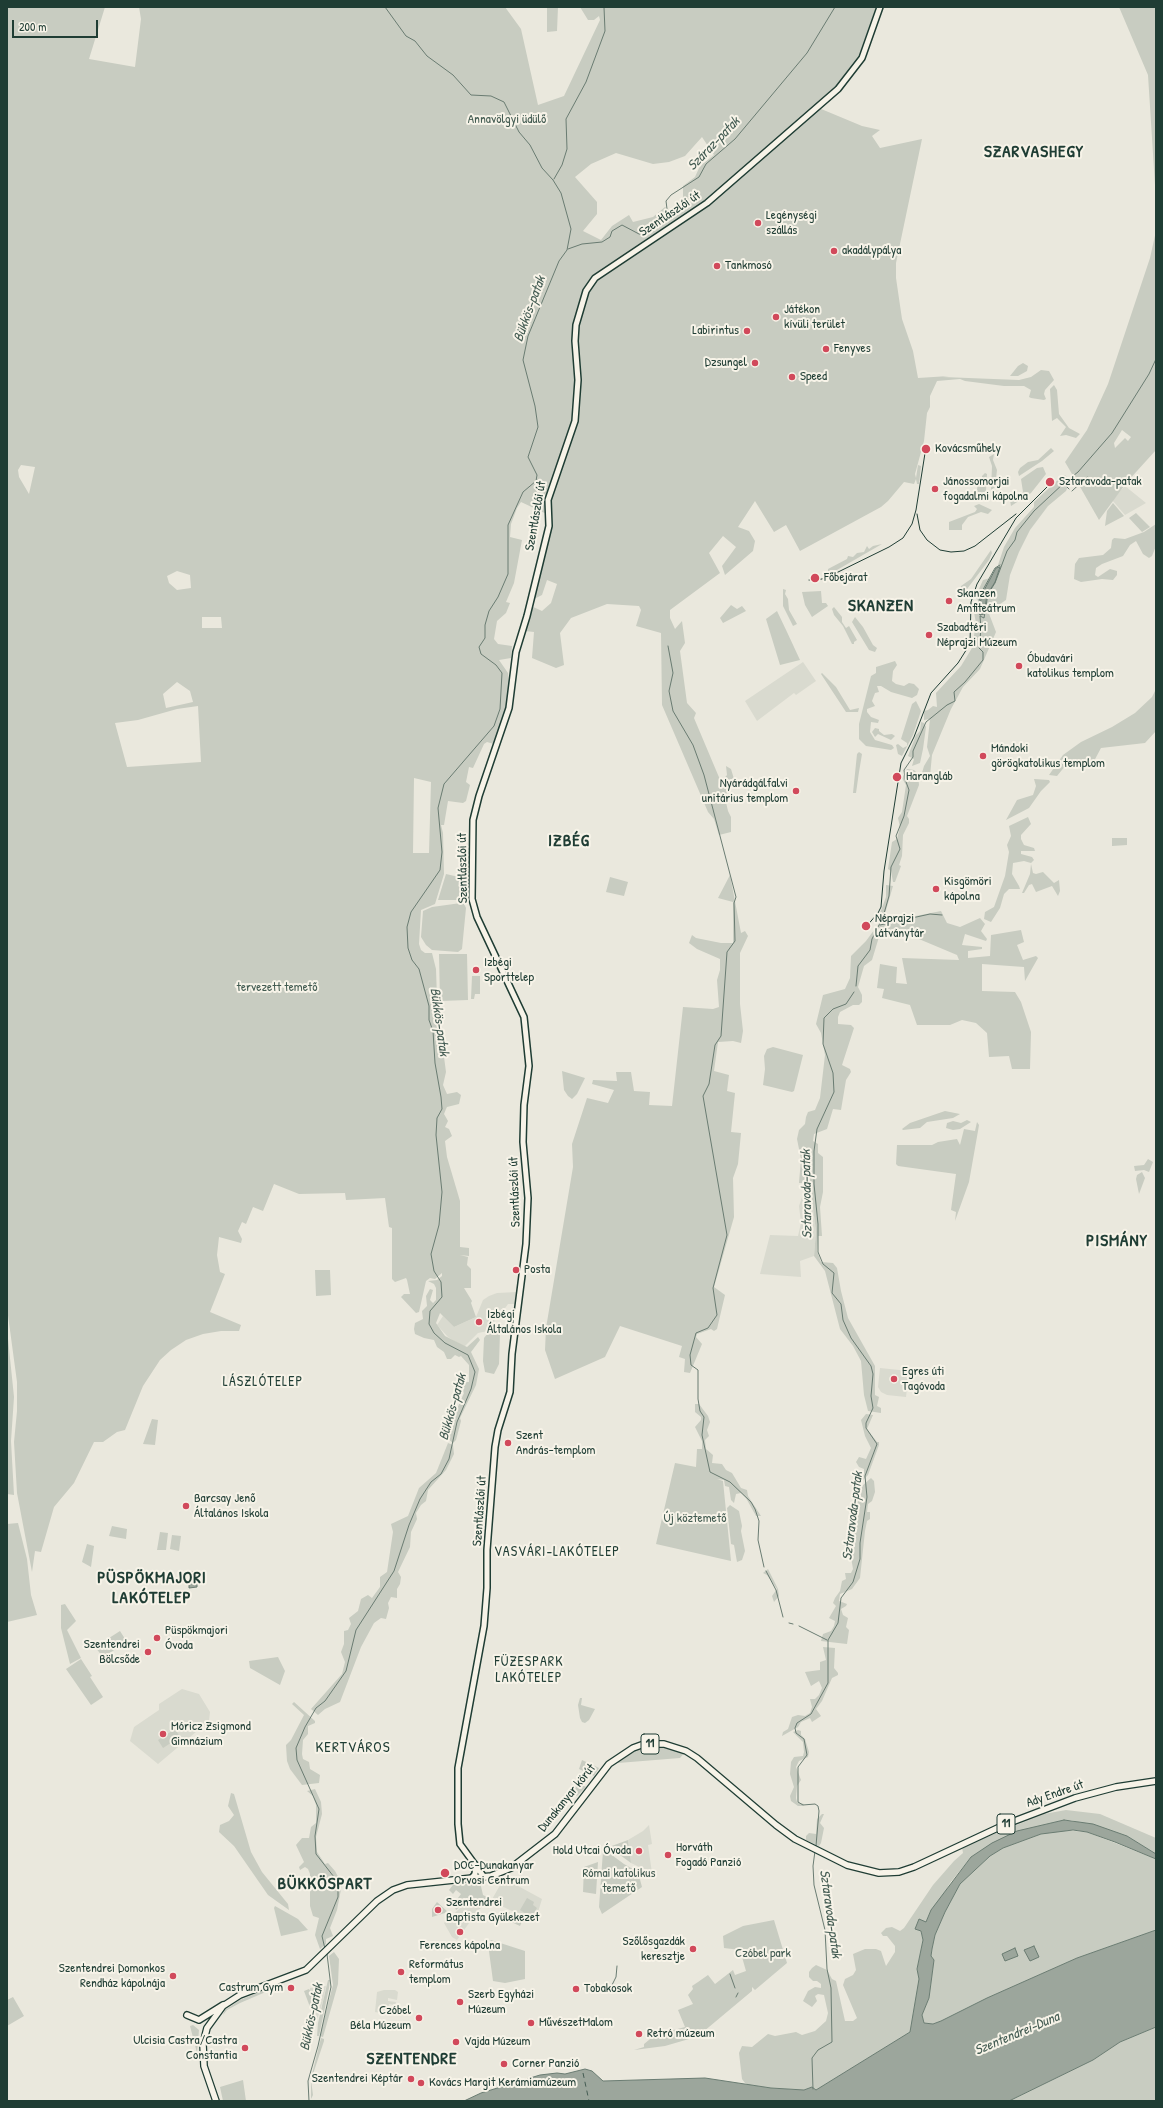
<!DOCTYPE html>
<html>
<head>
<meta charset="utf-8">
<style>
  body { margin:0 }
  #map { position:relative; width:1163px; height:2108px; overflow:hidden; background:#eae8dd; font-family:"Patrick Hand",sans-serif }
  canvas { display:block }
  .frame { position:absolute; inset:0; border:8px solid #1f3d34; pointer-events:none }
  .scale { position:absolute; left:12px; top:20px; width:86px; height:18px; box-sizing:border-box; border:2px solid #1f3d34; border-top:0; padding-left:5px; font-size:12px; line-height:14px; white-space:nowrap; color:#1f3d34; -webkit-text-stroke:3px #f7f3e8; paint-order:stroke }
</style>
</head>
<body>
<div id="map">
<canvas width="1163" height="2108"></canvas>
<div class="frame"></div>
<div class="scale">200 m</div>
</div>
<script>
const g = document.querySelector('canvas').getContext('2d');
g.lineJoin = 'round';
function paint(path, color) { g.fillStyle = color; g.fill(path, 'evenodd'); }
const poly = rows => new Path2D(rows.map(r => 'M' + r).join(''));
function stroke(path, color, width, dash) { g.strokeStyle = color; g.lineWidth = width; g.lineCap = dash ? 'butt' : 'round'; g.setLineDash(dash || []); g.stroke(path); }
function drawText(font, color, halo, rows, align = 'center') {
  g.font = font + ' "Patrick Hand",sans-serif'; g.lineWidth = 4; g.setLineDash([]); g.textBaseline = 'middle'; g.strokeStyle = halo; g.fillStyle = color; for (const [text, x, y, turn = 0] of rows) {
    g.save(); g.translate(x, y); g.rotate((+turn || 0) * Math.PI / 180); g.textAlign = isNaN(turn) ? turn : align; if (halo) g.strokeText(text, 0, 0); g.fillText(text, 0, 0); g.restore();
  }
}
paint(poly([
  [1125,486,1146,503,1125,515,1112,500],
  [803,662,816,681,796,695,794,693,757,721,745,701],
  [811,1192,816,1231,814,1256,800,1261,801,1277,760,1274,770,1235,798,1236,801,1223,799,1206,803,1194],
  [517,1292,516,1304,508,1304,501,1314,495,1317,493,1330,478,1333,464,1347,448,1337,437,1325,443,1316,454,1327,476,1317,483,1300,489,1296,497,1293],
  [880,1368,909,1371,906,1397,887,1395,881,1392,878,1387],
  [182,1689,199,1694,210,1712,209,1721,158,1764,130,1741,134,1727,159,1710,159,1704],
  [649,1825,652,1844,648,1845,652,1873,631,1863,628,1840,643,1831],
  [503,1880,507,1880,542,1899,535,1922,491,1901],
  [471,1898,479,1909,457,1940,452,1937,444,1923],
  [326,1986,323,2001,317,2020,312,2009,315,2002,310,1997,310,1988],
  [384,1990,395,1990,398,1992,397,2000,388,1998,388,2001,396,2002,395,2005,389,2004,387,2014,375,2012,377,1992]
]), '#d9dacf');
paint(poly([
  [7,7,105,7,89,59,135,67,141,19,139,7,505,7,521,29,538,105,564,96,600,20,599,16,594,20,588,20,580,7,876,7,859,55,835,87,814,106,862,126,880,130,872,136,880,148,922,139,896,263,896,278,902,319,913,351,918,378,949,376,943,377,1019,380,1031,377,1041,370,1049,371,1054,380,1045,390,1044,394,1046,399,1044,400,1031,398,1029,397,1031,390,1024,386,1004,386,965,381,960,379,937,381,930,396,930,407,927,413,924,441,915,474,916,478,918,465,921,466,919,484,917,484,916,479,914,484,904,482,888,501,881,507,800,551,786,525,774,532,755,501,738,527,749,531,755,541,753,551,725,575,722,566,736,547,723,536,709,553,720,573,670,610,670,618,675,629,682,621,685,643,680,651,687,703,696,713,694,718,721,782,727,775,726,766,731,769,734,779,728,788,725,798,728,811,731,817,731,832,719,835,714,819,708,812,662,705,661,633,636,626,641,610,639,606,607,604,571,618,560,633,564,665,556,668,532,658,534,632,525,631,531,606,542,611,551,603,557,584,547,580,542,595,532,600,551,516,521,502,517,508,511,524,510,537,522,540,514,583,506,602,510,603,506,613,497,621,494,639,498,644,512,646,511,658,499,660,508,673,509,683,506,709,494,744,487,742,484,744,473,768,469,767,466,782,470,785,466,801,463,803,448,801,444,825,441,825,443,833,444,874,435,904,421,910,419,944,421,950,425,953,432,953,436,969,438,1028,436,1030,441,1037,440,1046,444,1057,446,1072,443,1085,447,1094,457,1092,461,1095,459,1104,447,1107,446,1109,444,1114,448,1121,445,1127,449,1129,452,1136,445,1141,447,1157,460,1201,460,1247,469,1248,469,1256,460,1255,468,1257,467,1265,471,1269,471,1288,464,1288,472,1301,471,1303,476,1317,454,1327,440,1313,436,1323,445,1336,467,1347,478,1337,480,1340,471,1352,479,1369,476,1385,460,1418,461,1421,456,1440,453,1443,447,1438,449,1427,464,1393,460,1389,464,1382,469,1382,469,1365,461,1356,459,1357,455,1355,451,1359,447,1359,444,1352,437,1347,434,1340,424,1338,415,1334,414,1329,415,1323,423,1319,422,1311,427,1306,426,1296,430,1289,433,1290,430,1300,433,1303,436,1300,436,1288,434,1284,428,1281,437,1280,442,1276,442,1273,435,1279,430,1278,426,1281,419,1312,416,1313,401,1297,404,1294,410,1294,407,1280,406,1278,395,1282,392,1279,392,1228,389,1227,385,1198,346,1200,345,1193,299,1194,274,1184,263,1211,253,1207,246,1224,242,1222,238,1231,242,1239,241,1243,219,1237,217,1255,220,1272,225,1274,210,1312,241,1325,239,1331,221,1331,203,1334,186,1340,171,1350,160,1360,143,1386,125,1430,117,1432,103,1442,94,1442,74,1483,54,1507,41,1552,35,1551,32,1572,17,1493,14,1442,17,1411,17,1382,7,1308],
  [702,137,714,155,700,166,695,177,683,186,683,200,669,210,665,207,653,217,633,222,629,215,612,226,601,240,583,231,597,214,597,202,575,177,591,164,616,153,653,164,669,162,685,156],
  [21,465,35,467,29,494,19,477,18,470],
  [177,571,190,575,191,588,177,590,169,583,167,576],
  [202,617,221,617,222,628,202,628],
  [177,682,190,691,193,702,166,708,163,694],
  [198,706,201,762,127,767,115,723,138,720,177,709],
  [414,778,431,782,429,853,413,853],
  [547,7,558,7,557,31,547,32],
  [1119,7,1156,7,1156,201,1148,75],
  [1156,231,1156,450,1127,482,1099,520,1075,478,1071,475,1072,474,1065,462,1087,430,1108,384,1150,258],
  [1122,430,1131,437,1128,441,1125,438,1115,448,1114,443],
  [1023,363,1028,366,1027,371,1018,376,1010,376,1018,366],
  [1054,385,1057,390,1059,414,1069,428,1080,434,1076,438,1066,435,1060,436,1066,427,1057,418,1052,421,1050,389],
  [1051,448,1054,451,1042,461,1019,476,1018,472,1020,468,1028,462,1038,460],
  [994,454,993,460,997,470,995,487,991,490,992,466,989,457],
  [1043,467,1046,474,1031,493,1011,506,1010,500,1023,492,1021,479,1037,468],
  [985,473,987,474,986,491,976,496,978,483,984,483,985,479,982,479,982,476],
  [1065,475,1070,481,1066,491,1048,506,1030,530,1019,552,1010,575,1006,600,997,606,993,605,993,601,988,606,975,598,983,580,994,577,1004,547,1015,528,1034,507,1034,502,1061,477],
  [1113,503,1124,516,1105,526,1107,511],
  [979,504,992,510,988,514,981,512,968,517,962,525,962,530,949,530,949,522,975,512,977,509,974,506],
  [1136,513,1150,527,1142,532,1129,518],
  [1156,524,1156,546,1152,556,1149,558,1143,554,1136,541,1130,545,1123,556,1102,564,1096,568,1095,575,1098,577,1110,569,1117,571,1117,575,1113,580,1102,579,1081,582,1074,579,1075,564,1079,558,1103,555,1111,548,1112,540,1114,538,1125,539,1144,532],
  [882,544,830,574,828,573,828,569,847,559,848,556,853,557,857,553,864,552,867,546,869,549,873,546],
  [991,550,992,553,989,560,964,593,960,593,961,586,971,579],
  [783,589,786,590,785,594,788,599,789,610,797,624,793,626,783,606],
  [821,591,822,603,826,603,828,606,812,617,805,605,802,592],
  [975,604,988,611,996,632,980,669,963,687,951,709,932,755,930,776,926,777,922,773,924,766,930,756,927,747,930,719,924,720,924,711,928,710,933,706,937,707,936,693,961,666,972,648,976,623,973,607],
  [731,605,737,609,742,606,746,611,723,623,720,618],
  [834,607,842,617,842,622,846,628,849,626,857,640,854,642,854,644,852,644,843,626,834,615,832,609],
  [777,611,787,632,800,660,780,665,766,619],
  [855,617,863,627,873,645,877,648,875,652,869,650,852,622],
  [895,661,897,665,893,671,892,681,896,684,904,686,909,683,914,684,919,689,917,695,912,698,891,692,881,686,877,686,879,692,875,693,872,701,875,706,867,709,867,712,871,717,879,720,878,723,871,722,870,732,875,740,892,745,894,748,891,750,866,746,859,739,859,724,871,676,876,673,876,667],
  [822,673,836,687,850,710,859,708,858,712,846,712,821,674],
  [1156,689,1156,731,1145,743,1101,748,1093,763,1066,765,1057,776,1049,775,1063,755,1081,742,1112,727,1135,713,1152,697],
  [916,701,921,711,913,735,902,756,898,754,896,745,898,744,903,748,907,746,907,743,901,739,912,704],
  [921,722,924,723,926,727,923,749,920,763,912,766,914,759,908,756,916,735,920,731],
  [875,728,879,729,879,731,884,735,892,734,895,736,891,740,878,734,875,737,872,732],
  [859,752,862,754,859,772,856,793,853,793,857,754],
  [907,769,914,770,918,774,919,785,907,816,909,819,909,823,903,835,902,856,899,865,901,866,895,882,893,882,891,871,888,869,892,842,897,839,900,827,898,818,902,812,906,785,902,778],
  [1034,779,1049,780,1050,782,1041,791,1029,808,1006,820,1017,800,1033,795,1036,786],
  [1028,817,1031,824,1021,835,1021,839,1024,845,1034,848,1035,851,1021,851,1021,854,1032,857,1034,860,1031,863,1024,861,1013,863,1012,874,1019,886,1020,889,1009,889,1004,894,1000,908,991,922,984,919,985,912,994,907,1005,876,1009,852,1007,845,1011,836,1009,826],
  [1127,838,1127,845,1112,846,1112,838],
  [1031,864,1033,873,1036,874,1043,872,1054,883,1059,880,1060,891,1058,896,1052,886,1036,892,1032,884,1029,885,1024,893,1022,893,1030,874],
  [446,874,463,878,465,900,438,900],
  [730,875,741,933,745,931,748,936,740,953,740,1004,743,1031,741,1043,733,1041,718,1042,714,1071,729,1075,727,1091,735,1093,731,1132,741,1133,738,1164,733,1178,734,1217,714,1287,725,1295,717,1329,714,1331,711,1329,697,1334,696,1337,702,1344,690,1373,684,1372,685,1359,679,1357,682,1346,620,1326,605,1357,555,1379,545,1350,546,1328,573,1167,572,1144,587,1098,608,1103,614,1090,592,1084,593,1080,617,1081,616,1072,631,1072,634,1091,650,1092,649,1105,672,1106,683,1007,713,1009,719,1007,717,980,720,970,720,959,697,949,689,943,692,935,696,938,721,943,733,943,733,902,718,898],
  [610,877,628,882,624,896,606,892],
  [886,885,893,886,884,917,879,916,886,897],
  [461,903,464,904,466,908,462,949,458,952,432,950,426,945,421,937,423,911,432,907],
  [941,911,947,923,960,927,980,918,985,924,981,931,987,939,986,941,965,934,962,945,982,947,982,949,968,951,968,958,990,956,991,935,1021,930,1024,942,1017,945,1023,960,1036,956,1038,958,1025,981,1024,967,982,964,982,991,1015,992,1021,1002,1031,1032,1030,1069,1012,1069,1009,1056,989,1057,987,1033,976,1023,962,1020,950,1025,917,1025,910,1005,882,998,884,989,877,988,880,964,897,967,896,983,907,984,902,958,959,960,957,955,907,934,892,932,882,927,872,960,864,966,858,987,862,995,862,1002,859,1005,853,1005,840,1012,838,1017,838,1024,851,1025,854,1028,842,1065,850,1069,851,1072,846,1080,841,1110,833,1109,827,1129,814,1134,813,1141,818,1144,818,1153,823,1157,823,1192,820,1207,822,1236,818,1236,817,1251,821,1262,833,1263,837,1268,841,1291,848,1318,875,1366,875,1395,879,1397,877,1406,881,1408,881,1413,868,1411,864,1395,861,1361,853,1346,840,1329,825,1271,814,1256,816,1231,811,1193,803,1194,803,1183,799,1183,801,1159,797,1139,799,1130,805,1124,806,1117,808,1112,815,1110,820,1098,825,1055,821,1033,816,1024,823,995,845,989,850,978,851,956,866,941,877,926,891,921],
  [439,954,467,954,468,1000,440,1001],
  [472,976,480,976,480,994,475,994,474,999,471,999],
  [773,1047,803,1055,794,1091,792,1092,763,1085,765,1069,764,1056,767,1049],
  [562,1071,585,1078,577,1094,572,1099,568,1096,564,1090],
  [945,1111,960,1114,953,1118,927,1122,920,1128,903,1130,902,1129,910,1123],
  [967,1120,971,1122,960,1129,953,1130,946,1128,947,1123,953,1121,961,1123],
  [977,1122,979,1125,978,1131,969,1182,955,1221,956,1212,951,1210,956,1174,898,1166,896,1164,897,1145,932,1145,938,1142,957,1139,960,1145,964,1129,975,1131],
  [1148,1159,1153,1162,1149,1172,1144,1170,1135,1171,1134,1166,1144,1165],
  [1142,1172,1145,1178,1139,1194,1136,1179,1137,1175],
  [315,1270,330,1270,331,1295,316,1296],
  [7,1329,14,1397,11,1441,14,1495,7,1494],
  [488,1333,500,1333,499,1364,494,1374,485,1372,483,1361,484,1338],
  [695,1404,699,1404,708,1416,710,1422,707,1430,709,1436,705,1440,706,1449,713,1455,712,1463,722,1464,726,1470,732,1473,741,1488,747,1490,748,1496,761,1516,756,1516,746,1498,741,1493,736,1494,734,1503,731,1500,729,1487,725,1486,724,1480,717,1479,723,1481,731,1561,656,1544,675,1463,696,1467,697,1449,702,1449,702,1441,695,1427,701,1420,701,1417,695,1412],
  [866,1414,873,1415,867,1429,877,1442,879,1442,879,1445,868,1475,859,1484,864,1474,864,1469,859,1467,856,1462,859,1457,866,1459,871,1448,865,1436,861,1420],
  [152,1419,158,1420,155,1445,143,1444],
  [448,1443,453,1445,454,1454,446,1470,428,1490,426,1501,421,1505,416,1513,417,1519,411,1532,410,1547,398,1572,401,1577,400,1584,397,1589,397,1598,391,1597,388,1603,389,1608,386,1619,381,1618,374,1623,361,1647,340,1702,325,1709,318,1715,311,1709,342,1674,345,1662,341,1652,344,1644,344,1631,348,1630,351,1624,349,1618,358,1611,361,1599,368,1595,372,1598,380,1587,380,1577,387,1572,393,1532,391,1524,408,1516,419,1488,436,1473],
  [871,1478,874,1481,875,1492,872,1501,868,1504,867,1512,870,1512,870,1519,867,1521,865,1531,860,1578,852,1589,840,1594,839,1601,847,1604,846,1606,841,1609,843,1615,848,1618,846,1627,849,1630,847,1644,821,1641,823,1634,831,1631,834,1626,835,1621,829,1618,836,1606,833,1603,835,1598,840,1591,842,1581,846,1579,845,1573,851,1573,853,1569,851,1557,854,1553,851,1546,850,1538,857,1522,851,1518,850,1512,846,1507,853,1505,857,1499,854,1493],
  [730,1505,739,1511,742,1526,741,1531,745,1551,742,1560,737,1562,734,1545,731,1544,727,1508],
  [18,1523,27,1559,31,1595,37,1615,7,1622,7,1524],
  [112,1526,127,1529,126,1539,109,1536],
  [160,1532,168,1533,166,1550,157,1550],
  [172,1535,181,1536,179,1551,170,1549],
  [87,1544,94,1546,91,1567,82,1562],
  [768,1569,778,1589,779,1596,774,1602,772,1596,777,1589,767,1575,763,1573],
  [65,1604,76,1621,67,1630,81,1658,70,1664,61,1628,61,1605],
  [120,1631,127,1642,103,1657,95,1647],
  [823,1647,835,1648,834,1668,838,1673,838,1675,832,1678,822,1701,816,1709,821,1716,812,1722,810,1718,801,1722,798,1727,782,1736,783,1732,788,1729,792,1717,798,1715,805,1716,810,1713,812,1707,810,1699,815,1699,819,1695,822,1688,819,1681,811,1686,805,1672,820,1670,820,1662,826,1660],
  [278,1657,285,1671,280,1685,250,1668,249,1661],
  [81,1659,92,1676,90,1677,103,1697,91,1705,66,1669],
  [580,1698,582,1698,581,1705,595,1709,589,1720,585,1723,582,1722,580,1718,578,1705],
  [294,1702,315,1721,315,1723,308,1726,308,1734,303,1740,302,1754,303,1759,309,1762,310,1769,320,1775,319,1783,302,1785,290,1769,287,1761,286,1745,291,1740,304,1715,292,1704],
  [175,1729,180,1737,163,1748,158,1740],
  [798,1730,801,1731,801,1735,805,1739,809,1752,808,1757,799,1761,796,1767,801,1780,797,1786,796,1798,797,1802,804,1804,803,1806,798,1806,791,1801,790,1796,794,1787,790,1774,791,1762,794,1757,803,1756,804,1752,803,1742,793,1732],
  [654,1743,686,1751,680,1758,618,1763,617,1757,622,1754],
  [582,1760,599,1768,594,1776,579,1769],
  [575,1781,586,1787,577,1796,572,1793],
  [315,1789,321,1802,322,1814,316,1837,317,1852,325,1864,328,1863,335,1871,342,1884,337,1910,330,1928,333,1936,326,1939,326,1944,320,1949,315,1935,319,1918,313,1916,310,1906,310,1874,308,1869,305,1867,300,1870,299,1867,304,1862,296,1845,302,1838,309,1838,311,1827,316,1823,316,1805,313,1796,307,1791],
  [231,1793,234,1794,251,1852,262,1872,288,1904,289,1910,268,1895,234,1846,219,1832,220,1825,229,1821,234,1815,228,1806],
  [1066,1810,1100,1814,1156,1838,1156,1854,1127,1836,1071,1820,1064,1820,1044,1825,980,1851,971,1857,950,1883,942,1898,931,1910,926,1922,915,1929,921,1931,923,1940,917,1969,920,1978,910,2032,816,2090,812,2087,804,2090,771,2088,749,2085,745,2083,742,2079,739,2053,742,2046,752,2047,768,2034,775,2036,796,2032,802,2035,815,2031,826,2021,828,2013,824,1995,818,1994,815,1996,817,2001,812,2007,803,2001,808,1991,815,1987,821,1988,821,1984,817,1981,813,1981,809,1977,809,1972,812,1968,816,1965,827,1970,832,1979,836,1981,845,2021,853,2021,857,2018,843,1985,845,1979,853,1975,856,1970,853,1954,865,1949,876,1949,881,1951,886,1966,895,1952,895,1946,887,1936,883,1936,881,1933,886,1928,892,1927,900,1931,904,1928,933,1885,954,1861,963,1853,962,1847,1044,1814],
  [822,1814,824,1814,820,1823,824,1828,821,1843,819,1846,806,1840,806,1836,809,1833,816,1834,817,1819],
  [1062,1830,1087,1832,1156,1859,1156,1930,1077,1958,987,1998,941,2021,933,2024,924,2023,922,2015,929,1998,934,1960,931,1956,932,1949,935,1935,945,1912,960,1884,990,1856,1003,1848,1041,1834],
  [628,1840,631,1863,609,1847],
  [605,1850,624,1864,638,1872,642,1887,602,1914,599,1907,603,1851],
  [598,1862,596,1894,583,1892,584,1867],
  [480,1882,483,1895,487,1897,481,1908,479,1909,471,1898,456,1910,454,1905,460,1900,458,1898,461,1894,456,1890,453,1894,449,1890,453,1885],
  [527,1898,534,1902,533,1905,537,1908,531,1917,520,1910],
  [437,1902,448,1912,432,1917,432,1909],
  [275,1906,298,1919,308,1930,281,1936,274,1908],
  [508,1912,523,1919,520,1926,505,1919],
  [774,1920,787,1963,755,1990,752,1987,752,1991,703,2032,689,2039,665,2046,634,2050,644,2047,644,2044,655,2035,685,2027,678,2010,693,2004,688,1995,693,1989,692,1986,698,1982,708,1975,715,1984,733,1970,735,1975,746,1971,740,1950,724,1948,723,1936,743,1926],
  [491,1940,525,1951,525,1979,505,1983,493,1981,488,1944],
  [334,1952,339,1959,338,1984,323,2037,320,2036,323,2023,333,1985,329,1956],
  [328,1980,330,1980,329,1988,319,2036,317,2036,318,2023],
  [277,1985,278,1988,275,1988,240,2003,227,2010,223,2015,225,2010,240,2000],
  [309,1989,314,1998,318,1997,320,2000,319,2006,315,2010,310,2007,304,1991],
  [13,1997,24,2016,7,2026,7,2000],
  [193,2025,199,2030,197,2053,190,2026],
  [1156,2027,1156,2101,1009,2101,1093,2060,1120,2042],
  [321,2038,324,2039,324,2041,311,2080,313,2095,311,2099,311,2078],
  [243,2080,246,2101,223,2101,220,2087]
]), '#c8ccc1');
const water = poly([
  [1000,567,995,582,987,595,984,614,980,615,979,609,982,594,996,568,1000,567],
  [197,1572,197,1587,189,1588,189,1572,197,1572],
  [1064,1820,1093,1824,1127,1836,1156,1854,1156,1859,1115,1842,1087,1832,1073,1830,1041,1834,1003,1848,990,1856,960,1884,945,1912,935,1935,932,1949,931,1956,934,1960,929,1998,922,2015,924,2023,933,2024,941,2021,987,1998,1077,1958,1156,1930,1156,2027,1120,2042,1093,2060,1009,2101,464,2101,481,2093,540,2075,557,2073,565,2074,585,2069,592,2071,603,2081,705,2078,771,2088,804,2090,812,2087,816,2090,910,2032,919,1979,917,1969,923,1940,921,1931,915,1929,919,1919,926,1922,931,1910,971,1857,992,1843,1017,1831,1064,1820],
  [1034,1946,1039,1957,1030,1961,1024,1950,1034,1946],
  [1015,1948,1018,1956,1005,1961,1002,1954,1015,1948]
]);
paint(water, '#9ca69c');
stroke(water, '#6a7c72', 1);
stroke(poly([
  [554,179,562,165,567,149,566,119,586,82,605,31,604,7],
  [568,249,582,244,602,242,610,237,612,231,622,225,639,234,648,234,650,223,662,219,667,209,666,201,671,195,699,177,706,164,735,139,807,53,835,7],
  [1064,484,1069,489],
  [1072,491,1087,477,1089,478],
  [980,615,978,608,980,595,995,568,1000,565],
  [668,646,673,673,669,691,673,711,693,745,704,775,736,897,734,903,735,941,727,952,721,1036,715,1045,709,1084,703,1096,727,1235,713,1288,717,1315,708,1328,696,1333,690,1355,691,1365,698,1370,698,1399,700,1411,704,1417,702,1435,710,1472,730,1482,751,1502,755,1509,759,1521,758,1540,764,1567],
  [880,925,930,914,942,915],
  [856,986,858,966,870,950,872,939,883,917,889,896,891,867,900,849,896,836,904,816,909,790,905,779,904,770,913,757,913,751,926,722,947,705,955,701,954,692,965,682,983,660,983,652,979,648,981,629,980,616,984,618,988,594,995,583,1007,551,1015,540,1017,532,1034,511,1064,483,1078,472,1112,433,1149,374,1156,359],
  [766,1571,776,1590,783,1617],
  [789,1623,793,1624],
  [799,1626,827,1640],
  [816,1846,819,1811,818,1806,815,1804,803,1805,798,1802,798,1767,807,1755,804,1739,796,1733,795,1728,797,1723,811,1714,828,1683,828,1640,838,1623,841,1598,853,1582,860,1559,860,1543,867,1497,865,1476,877,1444,866,1428,866,1423,873,1408,871,1396,873,1374,871,1366,851,1338,843,1320,841,1304,832,1293,834,1273,823,1264,818,1252,818,1224,814,1184,814,1151,817,1129,834,1092,833,1073,823,1044,824,1018,833,1009,846,1004,854,992],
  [325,1949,322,1936,338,1897,338,1887,334,1877,316,1854,315,1836,319,1809,297,1760,296,1748,305,1727,316,1708,325,1701,346,1671,356,1630,394,1571,409,1525,420,1499,431,1482,441,1474,449,1459,457,1422,471,1389,475,1372,468,1355,445,1343,434,1333,429,1324,430,1311,442,1297,441,1282,434,1271,431,1254,439,1225,442,1192,436,1135,437,1118,442,1109,441,1097,435,1063,433,1031,429,1020,429,1006,419,969,412,960,408,948,407,927,411,912,440,870,442,852,438,808,444,784,494,726,500,709,502,673,496,665,481,654,479,647,485,638,485,625,489,611,498,597,508,574,508,525,523,492,536,481,537,475,528,457,538,427,535,406,523,360,528,336,559,261,567,250,571,229,561,193,553,180,542,168,530,145,519,132,504,102,491,96,471,95,453,75,427,56,415,41,406,36,385,7],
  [730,1974,735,1988],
  [612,1985,616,1977,617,1966],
  [736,1997,738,1993],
  [813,2089,812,2058,818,2050,832,2042,831,1988,827,1969,825,1930,814,1885,813,1866,815,1851],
  [309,2101,308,2081,318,2046,331,1987,327,1954]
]), '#6a7c72', 1);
stroke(poly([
  [583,2073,589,2101]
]), '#445c53', 1, [5, 4]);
const secondary = poly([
  [484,1877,460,1844,458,1824,458,1768,484,1626,487,1588,487,1550,495,1447,498,1430,510,1392,512,1354,526,1244,528,1198,523,1142,524,1105,529,1066,524,1017,477,917,472,899,473,820,479,796,509,708,516,652,527,616,549,526,548,500,575,421,578,380,575,341,576,325,586,291,595,278,707,203,838,89,862,58,880,7],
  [471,1879,475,1874,476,1865]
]);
const primary = poly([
  [187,2015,199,2020,223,2005],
  [216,2101,204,2066,203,2044,207,2028,223,2006,240,1995,306,1970,377,1901,393,1890,407,1885,491,1876,511,1868,555,1834,609,1764,633,1748,644,1744,664,1744,686,1751,697,1758,776,1825,795,1839,847,1865,879,1873,899,1872,914,1867,1004,1825,1075,1798,1116,1787,1156,1781]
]);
stroke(secondary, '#1f3d34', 8);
stroke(primary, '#1f3d34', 8);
stroke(secondary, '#f7f3e8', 5);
stroke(primary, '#f7f3e8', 5.5);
stroke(poly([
  [917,514,920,530,927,540,940,550,951,552,964,551,975,546,1016,514],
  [809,580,822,579,832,575,889,547,903,538,912,524,916,510,926,447],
  [865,928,878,913,881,907,884,871,901,763,914,737,931,693,958,663,970,644,971,602,977,584,1016,518,1054,480]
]), '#1f3d34', 1);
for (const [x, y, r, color] of [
  [758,223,4,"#d1495b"],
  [834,251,4,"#d1495b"],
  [717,266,4,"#d1495b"],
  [776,317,4,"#d1495b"],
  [747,331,4,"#d1495b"],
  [826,349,4,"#d1495b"],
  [755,363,4,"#d1495b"],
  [792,377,4,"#d1495b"],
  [926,449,5,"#d1495b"],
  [1050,482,5,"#d1495b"],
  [935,489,4,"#d1495b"],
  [815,578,5,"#d1495b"],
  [949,601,4,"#d1495b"],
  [929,635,4,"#d1495b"],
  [1019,666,4,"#d1495b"],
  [983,756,4,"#d1495b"],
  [897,777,5,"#d1495b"],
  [796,791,4,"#d1495b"],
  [936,889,4,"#d1495b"],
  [866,926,5,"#d1495b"],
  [476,970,4,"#d1495b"],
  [516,1270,4,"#d1495b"],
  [479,1322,4,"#d1495b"],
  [894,1379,4,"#d1495b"],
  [508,1443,4,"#d1495b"],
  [186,1506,4,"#d1495b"],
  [157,1638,4,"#d1495b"],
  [148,1652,4,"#d1495b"],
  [163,1734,4,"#d1495b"],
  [639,1851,4,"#d1495b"],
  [668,1855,4,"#d1495b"],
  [445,1873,5,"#d1495b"],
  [438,1910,4,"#d1495b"],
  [460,1932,4,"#d1495b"],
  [693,1949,4,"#d1495b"],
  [401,1972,4,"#d1495b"],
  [173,1976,4,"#d1495b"],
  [291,1988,4,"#d1495b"],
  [576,1989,4,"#d1495b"],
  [460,2002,4,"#d1495b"],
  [419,2018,4,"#d1495b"],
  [531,2023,4,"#d1495b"],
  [639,2034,4,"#d1495b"],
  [456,2042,4,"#d1495b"],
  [245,2048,4,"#d1495b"],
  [504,2064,4,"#d1495b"],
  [411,2079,4,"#d1495b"],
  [421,2083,4,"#d1495b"]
]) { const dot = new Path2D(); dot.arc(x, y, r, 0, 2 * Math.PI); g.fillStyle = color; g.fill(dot); stroke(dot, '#f7f3e8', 1.5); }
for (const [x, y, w] of [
  [650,1744,18],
  [1006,1824,18]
]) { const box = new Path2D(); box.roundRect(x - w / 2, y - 10, w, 20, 3); g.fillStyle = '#f7f3e8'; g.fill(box); stroke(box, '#1f3d34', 1); }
drawText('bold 12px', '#1f3d34', null, [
  ["11",650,1744],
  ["11",1006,1824]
]);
drawText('13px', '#415a50', '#f7f3e8', [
  ["Annavölgyi üdülő",507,120],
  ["tervezett temető",277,988],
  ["Új köztemető",695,1519],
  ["Római katolikus",619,1874],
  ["temető",619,1889],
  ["Czóbel park",763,1954]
]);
drawText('13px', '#1f3d34', '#f7f3e8', [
  ["Szentlászlói út",670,214,-34],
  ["Szentlászlói út",536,516,-80],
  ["Szentlászlói út",463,868,-91],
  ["Szentlászlói út",515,1192,-92],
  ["Szentlászlói út",480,1511,-86],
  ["Ady Endre út",1055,1794,-19],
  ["Dunakanyar körút",567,1798,-51]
]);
drawText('13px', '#1f3d34', '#f7f3e8', [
  ["Legénységi",766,216],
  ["szállás",766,231],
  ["akadálypálya",842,251],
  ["Tankmosó",725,266],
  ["Játékon",784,310],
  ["kívüli terület",784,325],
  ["Labirintus",739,331,"right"],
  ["Fenyves",834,349],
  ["Dzsungel",747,363,"right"],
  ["Speed",800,377],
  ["Kovácsműhely",935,449],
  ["Jánossomorjai",943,482],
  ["fogadalmi kápolna",943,497],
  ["Sztaravoda-patak",1059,482],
  ["Főbejárat",824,578],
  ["Skanzen",957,594],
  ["Amfiteátrum",957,609],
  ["Szabadtéri",937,628],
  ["Néprajzi Múzeum",937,643],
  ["Óbudavári",1027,659],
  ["katolikus templom",1027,674],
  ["Mándoki",991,749],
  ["görögkatolikus templom",991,764],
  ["Harangláb",906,777],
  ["Nyárádgálfalvi",788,784,"right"],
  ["unitárius templom",788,799,"right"],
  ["Kisgömöri",944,882],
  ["kápolna",944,897],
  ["Néprajzi",875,919],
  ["látványtár",875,934],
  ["Izbégi",484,963],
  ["Sporttelep",484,978],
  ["Posta",524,1270],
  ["Izbégi",487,1315],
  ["Általános Iskola",487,1330],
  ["Egres úti",902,1372],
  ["Tagóvoda",902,1387],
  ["Szent",516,1436],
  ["András-templom",516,1451],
  ["Barcsay Jenő",194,1499],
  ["Általános Iskola",194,1514],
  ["Püspökmajori",165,1631],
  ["Óvoda",165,1646],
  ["Szentendrei",140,1645,"right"],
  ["Bölcsőde",140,1660,"right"],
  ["Móricz Zsigmond",171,1727],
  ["Gimnázium",171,1742],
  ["Horváth",676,1848],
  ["Fogadó Panzió",676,1863],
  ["Hold Utcai Óvoda",631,1851,"right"],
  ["DOC-Dunakanyar",454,1866],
  ["Orvosi Centrum",454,1881],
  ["Szentendrei",446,1903],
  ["Baptista Gyülekezet",446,1918],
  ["Szőlősgazdák",685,1942,"right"],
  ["keresztje",685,1957,"right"],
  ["Ferences kápolna",460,1946,"center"],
  ["Református",409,1965],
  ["templom",409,1980],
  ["Szentendrei Domonkos",165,1969,"right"],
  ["Rendház kápolnája",165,1984,"right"],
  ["Castrum Gym",283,1988,"right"],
  ["Tobakosok",584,1989],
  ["Szerb Egyházi",468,1995],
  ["Múzeum",468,2010],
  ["Czóbel",411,2011,"right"],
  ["Béla Múzeum",411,2026,"right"],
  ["MűvészetMalom",539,2023],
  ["Retró múzeum",647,2034],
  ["Ulcisia Castra/Castra",237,2041,"right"],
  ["Constantia",237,2056,"right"],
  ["Vajda Múzeum",464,2042],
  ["Corner Panzió",512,2064],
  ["Szentendrei Képtár",403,2079,"right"],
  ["Kovács Margit Kerámiamúzeum",429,2083]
], 'left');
drawText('italic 14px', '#445c53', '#f7f3e8', [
  ["Száraz-patak",714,144,-46],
  ["Bükkös-patak",530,309,-70],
  ["Bükkös-patak",439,1022,82],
  ["Sztaravoda-patak",807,1194,-91],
  ["Bükkös-patak",453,1407,-74],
  ["Sztaravoda-patak",853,1516,-83],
  ["Sztaravoda-patak",830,1914,82],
  ["Bükkös-patak",312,2017,-78],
  ["Szentendrei-Duna",1017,2034,-23]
]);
g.letterSpacing = '1px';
drawText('14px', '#1f3d34', '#f7f3e8', [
  ["LÁSZLÓTELEP",263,1382],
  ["VASVÁRI-LAKÓTELEP",557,1552],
  ["FÜZESPARK",529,1662],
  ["LAKÓTELEP",529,1678]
]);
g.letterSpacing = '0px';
g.letterSpacing = '1px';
drawText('15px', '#1f3d34', '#f7f3e8', [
  ["KERTVÁROS",353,1748]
]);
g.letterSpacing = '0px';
g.letterSpacing = '1px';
drawText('bold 17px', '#1f3d34', '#f7f3e8', [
  ["SZARVASHEGY",1034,152],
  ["SKANZEN",881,606],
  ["IZBÉG",569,841],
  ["PISMÁNY",1117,1241],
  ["PÜSPÖKMAJORI",152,1578],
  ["LAKÓTELEP",152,1598],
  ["BÜKKÖSPART",325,1884],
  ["SZENTENDRE",412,2059]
]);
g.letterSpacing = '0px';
</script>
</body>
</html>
